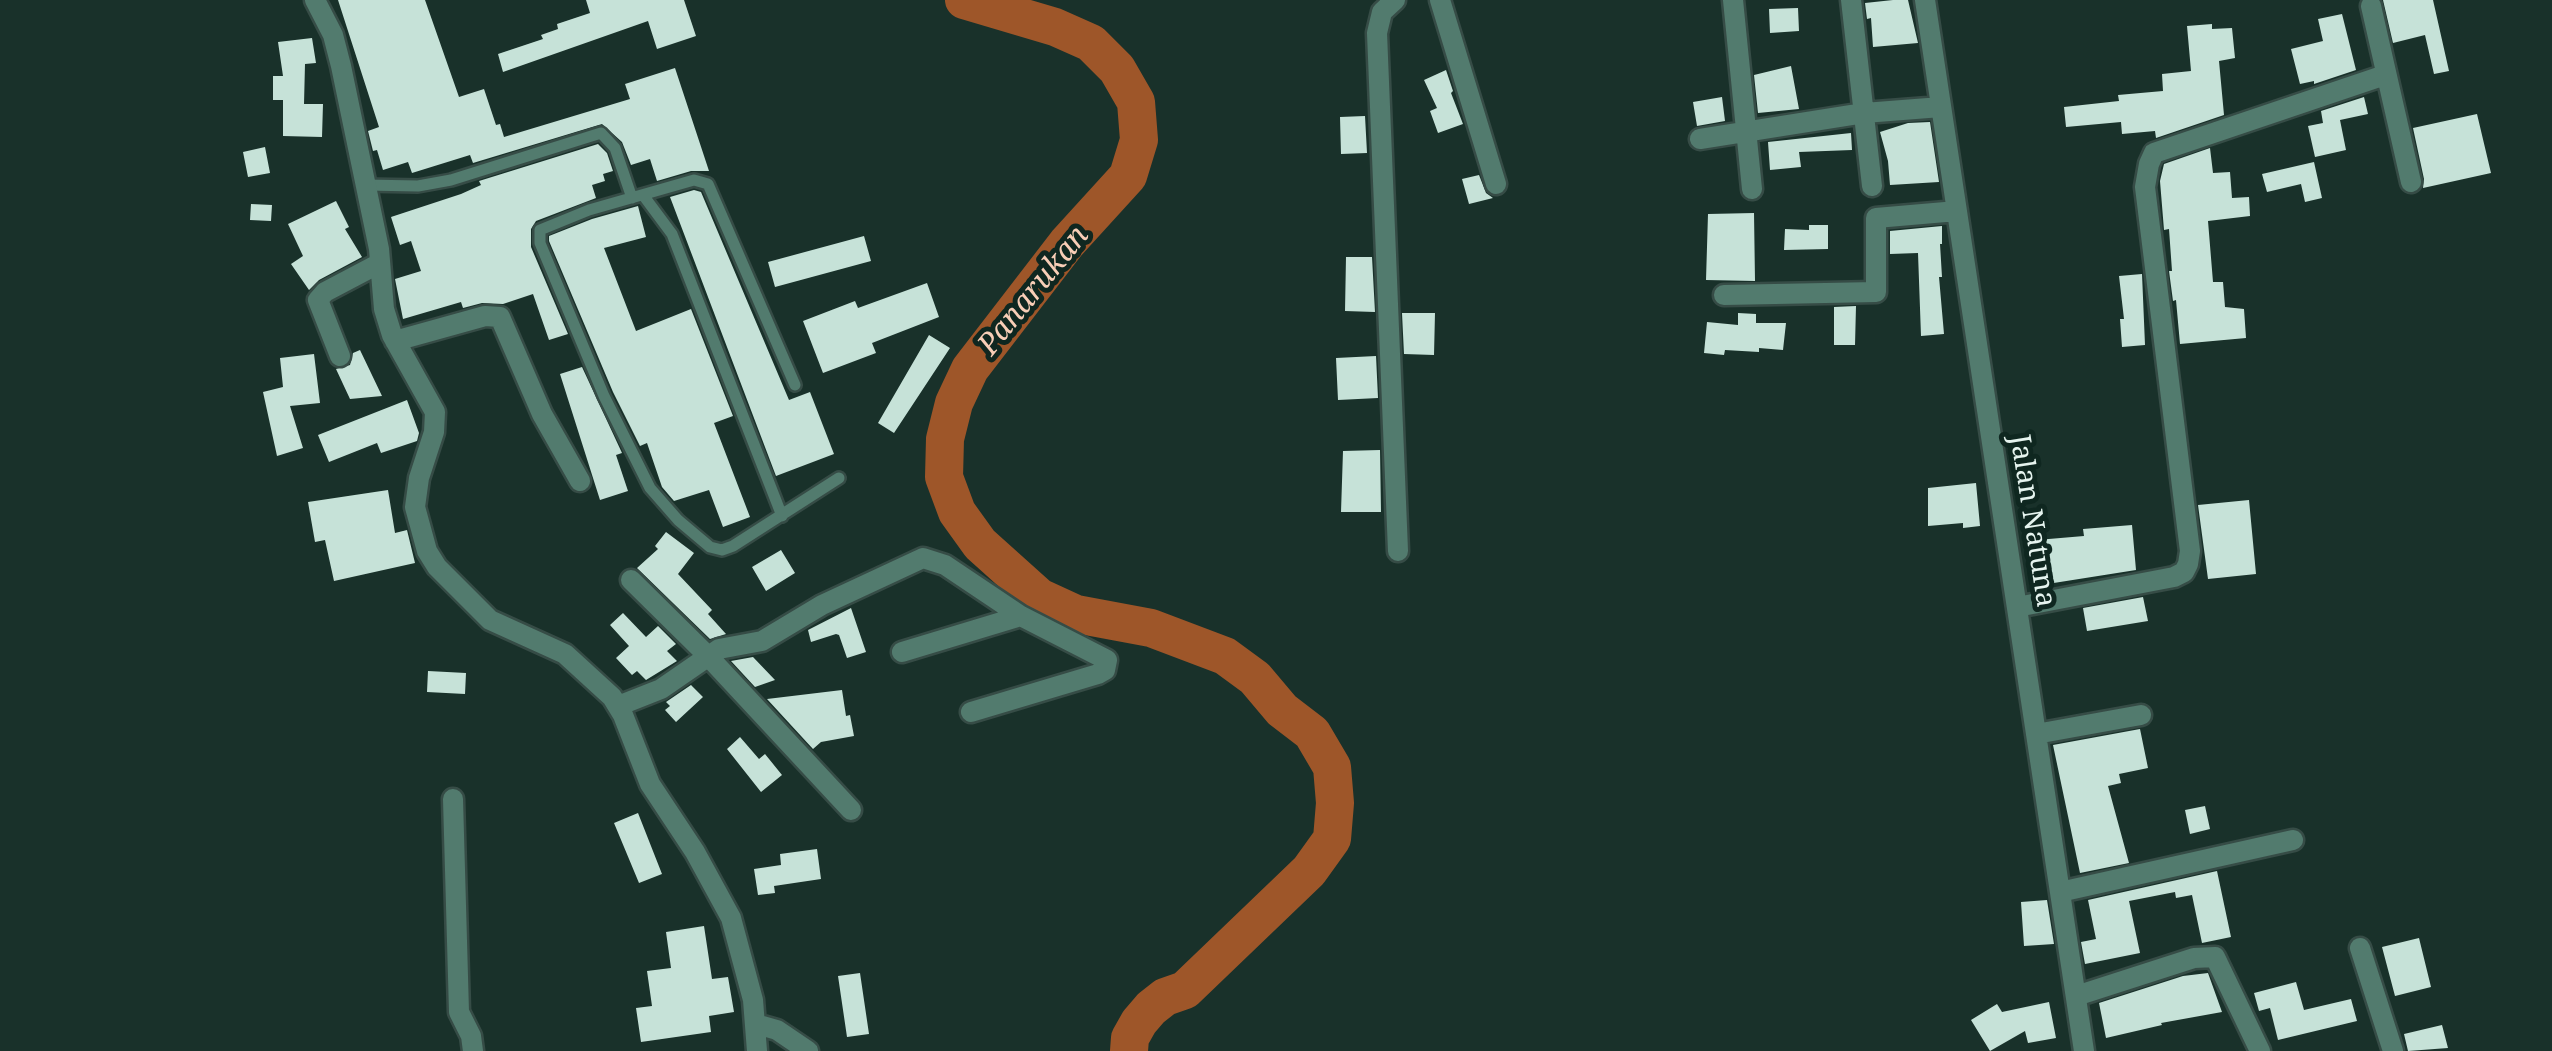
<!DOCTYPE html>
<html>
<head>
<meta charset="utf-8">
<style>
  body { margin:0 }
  canvas { display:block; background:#19312a }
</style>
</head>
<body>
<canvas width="2552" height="1051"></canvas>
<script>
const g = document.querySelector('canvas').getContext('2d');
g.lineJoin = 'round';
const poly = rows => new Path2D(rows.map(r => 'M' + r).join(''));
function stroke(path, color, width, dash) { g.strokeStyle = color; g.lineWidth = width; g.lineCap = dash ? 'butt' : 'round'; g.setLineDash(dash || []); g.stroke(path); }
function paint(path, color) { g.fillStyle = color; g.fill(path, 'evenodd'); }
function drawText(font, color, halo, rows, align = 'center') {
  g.font = font + ' "Noto Serif",serif'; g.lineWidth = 10; g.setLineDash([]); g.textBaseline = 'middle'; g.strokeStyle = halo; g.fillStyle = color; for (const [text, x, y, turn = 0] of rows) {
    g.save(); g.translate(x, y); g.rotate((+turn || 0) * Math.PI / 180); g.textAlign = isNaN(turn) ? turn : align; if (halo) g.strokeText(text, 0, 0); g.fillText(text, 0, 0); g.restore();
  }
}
stroke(poly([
  [964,0,1055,27,1091,43,1117,69,1136,102,1139,140,1128,176,1067,243,970,369,954,403,945,439,944,477,957,512,980,544,1039,597,1076,614,1151,628,1225,656,1255,678,1282,710,1312,733,1332,767,1335,803,1332,839,1309,871,1185,990,1165,997,1151,1008,1139,1022,1130,1038,1129,1051]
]), '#9e5629', 38);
paint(poly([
  [338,0,425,0,459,97,484,89,496,125,500,124,504,137,630,99,625,84,675,68,709,171,691,171,657,181,650,159,631,165,622,142,602,124,473,163,470,155,412,173,408,162,383,170,377,150,373,151,368,131,379,127],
  [586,0,684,0,696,36,657,49,648,21,503,72,498,54,543,39,541,35,558,29,557,24,590,13],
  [1893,0,1908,0,1918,43,1873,47,1871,18,1867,19,1865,3],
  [2383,0,2433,0,2449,71,2434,74,2425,35,2393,43],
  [1798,8,1799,31,1770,33,1769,9],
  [2342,14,2356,70,2314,84,2314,81,2300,84,2291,49,2323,41,2318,19],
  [2212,24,2212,29,2232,28,2235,58,2219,61,2224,115,2156,138,2155,131,2122,134,2121,122,2066,127,2064,107,2119,101,2118,95,2163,91,2162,74,2191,71,2187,26],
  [312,38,316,63,305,64,304,104,323,104,322,137,283,136,283,100,273,100,273,76,283,76,278,42],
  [1791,66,1799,109,1758,113,1754,75],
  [1446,70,1453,91,1451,93,1463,124,1438,133,1430,111,1437,108,1424,80],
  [1722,97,1725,121,1697,126,1693,102],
  [2364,97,2368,114,2340,120,2346,150,2315,157,2308,126,2323,123,2321,111],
  [2477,114,2491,173,2423,188,2424,179,2413,128],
  [1365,116,1367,153,1341,154,1340,117],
  [1930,122,1939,182,1890,185,1888,161,1880,132,1908,123],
  [1851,133,1852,150,1799,152,1801,167,1770,170,1768,142],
  [598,144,607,153,613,171,603,174,605,181,592,185,596,198,536,221,531,229,531,247,568,334,549,340,533,294,503,304,482,303,463,308,461,302,403,319,395,279,421,271,411,241,400,245,391,217,461,194,481,185,479,181],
  [265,147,270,173,248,177,243,152],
  [2210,148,2213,173,2230,172,2232,198,2249,197,2250,216,2208,221,2213,282,2223,282,2225,307,2244,309,2246,338,2180,344,2176,300,2173,301,2169,271,2172,271,2169,229,2164,230,2160,181,2164,164],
  [2314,162,2322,198,2305,202,2301,184,2267,192,2262,174],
  [1479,175,1486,193,1493,198,1469,204,1462,179],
  [694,190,701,192,789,400,810,392,834,454,776,476,670,197],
  [336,201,349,227,345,229,362,257,319,280,309,290,291,264,303,256,288,224],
  [251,204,272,205,271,221,250,220],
  [638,206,646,237,604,248,636,331,691,309,733,416,714,423,750,517,723,527,709,490,674,501,662,487,647,443,640,446,613,392,549,241,549,236,592,219],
  [1754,213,1755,281,1706,280,1708,214],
  [1809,225,1828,225,1828,249,1784,250,1785,229,1809,230],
  [1942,226,1942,244,1940,244,1942,277,1939,277,1944,334,1921,336,1918,253,1890,254,1890,231],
  [864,236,871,261,775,287,768,262],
  [1346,257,1372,257,1375,312,1345,311],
  [2142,274,2145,345,2122,347,2120,319,2124,319,2119,276],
  [927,283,939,317,872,343,876,353,823,373,803,321,855,301,858,308],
  [1856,306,1855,345,1834,345,1834,307],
  [1402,313,1435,313,1434,355,1404,354],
  [1738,313,1756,314,1756,323,1786,323,1783,350,1759,348,1759,352,1725,350,1724,355,1704,353,1707,322,1738,325],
  [929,335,950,348,894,433,878,423],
  [360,350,382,396,350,399,336,369,350,365,353,353],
  [314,354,320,403,290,406,303,448,277,456,263,392,283,387,280,358],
  [1376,356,1378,398,1338,400,1336,358],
  [582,367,622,453,616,455,628,491,600,500,560,374],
  [407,400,419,433,417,441,381,453,377,443,329,462,318,435],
  [1380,450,1381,512,1341,512,1343,451],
  [1976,483,1980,526,1963,528,1963,523,1928,526,1928,488],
  [388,490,395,533,407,530,415,563,334,581,325,540,315,542,308,502],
  [2249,500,2256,574,2208,579,2198,505],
  [2132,525,2136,570,2041,585,2037,540,2084,536,2083,529],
  [666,532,694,553,678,574,712,610,708,614,726,634,710,639,637,568,658,549,655,546],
  [781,550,795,573,766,591,752,567],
  [2143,597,2148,621,2087,631,2083,608],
  [851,608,866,652,847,658,839,635,836,634,811,642,808,630],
  [623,613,646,637,658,626,676,644,667,651,677,661,646,680,637,671,632,675,616,658,629,646,610,625],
  [753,657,775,680,755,687,731,661],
  [428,671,466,673,465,694,427,692],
  [691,685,703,697,676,722,665,710,670,706,666,702],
  [842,690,846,716,850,715,854,736,821,742,813,749,767,699],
  [2140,729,2148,768,2119,774,2121,783,2108,786,2129,863,2080,873,2053,745],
  [740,737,759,759,765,754,782,775,761,792,727,749],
  [2205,806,2210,829,2190,834,2185,810],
  [638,813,662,874,639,883,614,823],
  [817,849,821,879,774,886,775,893,758,895,754,869,781,865,780,854],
  [2217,871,2231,937,2202,943,2192,895,2176,898,2175,892,2129,901,2140,953,2085,964,2081,942,2096,939,2088,900],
  [2047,900,2054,944,2024,946,2021,902],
  [704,926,712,979,728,977,734,1012,709,1016,711,1032,641,1042,636,1008,652,1006,647,971,671,968,666,932],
  [2419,938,2431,987,2395,996,2382,947],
  [860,973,869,1034,847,1037,838,976],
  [2208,973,2222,1012,2161,1023,2162,1025,2106,1038,2099,1003,2183,976],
  [2296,982,2304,1010,2351,999,2357,1021,2278,1040,2270,1008,2259,1011,2254,993],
  [2049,1002,2056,1038,2028,1043,2025,1031,1990,1051,1971,1020,1997,1004,2002,1012],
  [2442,1025,2448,1048,2408,1051,2404,1034]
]), '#c6e2d8');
const service = poly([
  [365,185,418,186,451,180,601,133,615,148,632,198],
  [643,195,672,234,782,516],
  [795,385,708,184,694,180,589,210,540,230,540,243,604,396,650,488,678,520,710,547,722,550,733,546,839,478]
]);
const minor = poly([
  [315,0,333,35,341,66,379,249,384,309,392,335,435,412,434,432,419,478,415,507,427,551,437,567,490,620,565,654,612,697,623,715,650,784,695,852,731,918,753,1000,757,1051],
  [1395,0,1382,12,1377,33,1398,551],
  [1440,0,1496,184],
  [1733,0,1752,189],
  [1851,0,1872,186],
  [1925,0,2084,1051],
  [2371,6,2411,182],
  [1700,139,1864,113,1941,107],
  [1724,295,1876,292,1876,218,1957,211],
  [395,341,485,316,500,317,542,414,580,481],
  [340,356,318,300,325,292,380,263],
  [631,580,707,655,851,810],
  [2017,607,2174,577,2184,572,2188,564,2190,551,2145,187,2149,164,2154,153,2385,75],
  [902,652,1021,616],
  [618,706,661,689,719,649,762,641,822,605,923,558,945,565,1021,616,1107,660,1105,670,1098,674,971,712],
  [2036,734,2141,715],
  [453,799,459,1012,471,1036,473,1051],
  [2060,892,2293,840],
  [2360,948,2393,1051],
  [2076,996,2194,958,2215,957,2260,1051],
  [756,1024,777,1030,808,1051]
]);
stroke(service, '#364c46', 16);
stroke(minor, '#364c46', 25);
stroke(service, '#527b6e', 11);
stroke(minor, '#527b6e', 20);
drawText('28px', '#e6f4ef', '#0f2720', [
  ["Jalan Natuna",2032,521,81]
]);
drawText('italic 30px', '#f8ceb7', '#0f2720', [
  ["Panarukan",1034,291,-51]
]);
</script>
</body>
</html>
